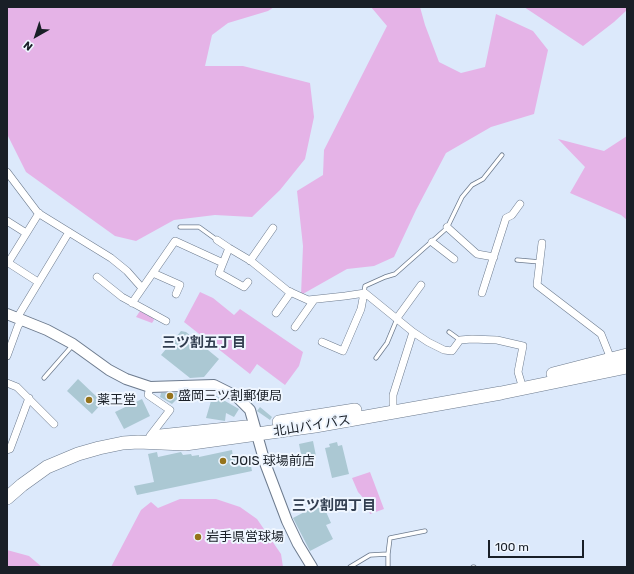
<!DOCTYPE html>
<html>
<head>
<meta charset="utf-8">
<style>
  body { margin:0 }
  #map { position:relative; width:634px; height:574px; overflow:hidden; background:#dce9fb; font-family:Rubik,sans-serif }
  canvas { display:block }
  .frame { position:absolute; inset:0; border:8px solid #191f27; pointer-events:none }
  .north { position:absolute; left:16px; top:16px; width:40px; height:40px; -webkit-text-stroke:3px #eff6ff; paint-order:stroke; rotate:219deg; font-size:11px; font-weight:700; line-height:16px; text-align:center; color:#191f27 }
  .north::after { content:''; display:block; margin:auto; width:14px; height:18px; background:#191f27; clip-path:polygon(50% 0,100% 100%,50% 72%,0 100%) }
  .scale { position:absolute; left:488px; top:540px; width:96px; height:18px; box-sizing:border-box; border:2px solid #191f27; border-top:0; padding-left:5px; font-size:12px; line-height:14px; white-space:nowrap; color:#191f27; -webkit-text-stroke:3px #eff6ff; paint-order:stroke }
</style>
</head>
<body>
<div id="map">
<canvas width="634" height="574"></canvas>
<div class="frame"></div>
<div class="north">N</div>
<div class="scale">100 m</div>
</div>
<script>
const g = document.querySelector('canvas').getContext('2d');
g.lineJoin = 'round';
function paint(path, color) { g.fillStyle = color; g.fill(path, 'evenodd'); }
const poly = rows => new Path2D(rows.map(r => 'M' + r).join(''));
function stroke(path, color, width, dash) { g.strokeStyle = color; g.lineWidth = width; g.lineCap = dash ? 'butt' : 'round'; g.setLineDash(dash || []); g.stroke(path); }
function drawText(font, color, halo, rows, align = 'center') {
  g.font = font + ' Rubik,"Noto Sans JP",sans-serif'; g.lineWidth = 4; g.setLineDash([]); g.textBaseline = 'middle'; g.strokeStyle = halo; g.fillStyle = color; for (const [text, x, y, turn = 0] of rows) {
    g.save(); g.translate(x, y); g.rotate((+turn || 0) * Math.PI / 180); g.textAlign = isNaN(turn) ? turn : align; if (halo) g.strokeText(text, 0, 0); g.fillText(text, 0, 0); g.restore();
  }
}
paint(poly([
  [7,7,274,7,268,11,228,23,212,35,205,66,243,66,310,83,314,117,305,159,280,190,252,217,215,215,174,220,136,241,115,236,26,172,7,134],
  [371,7,420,7,425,25,439,62,461,73,485,67,496,14,533,31,548,50,534,114,491,127,446,153,416,210,394,257,374,266,347,269,301,295,303,246,297,191,323,175,324,150,387,26],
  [524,7,627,7,627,10,614,22,583,46],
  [627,136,627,220,621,215,570,193,585,167,558,139,604,151],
  [200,292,213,298,234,315,240,309,303,352,299,366,285,385,257,364,250,374,184,322],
  [140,311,153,318,154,320,152,323,136,317],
  [370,472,384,509,370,514,366,501,358,492,352,478],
  [180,499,216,499,240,507,257,519,281,554,283,567,111,567,141,510,151,502,158,508],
  [7,550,29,556,42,567,7,567]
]), '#e5b3e7');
paint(poly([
  [181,331,186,332,219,359,204,377,190,378,161,355],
  [78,379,98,398,101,394,106,399,92,414,67,391],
  [161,393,177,393,177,400,176,400,172,404,160,397],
  [211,393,239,409,234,417,226,413,225,421,206,418,211,401,207,399],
  [142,399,150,416,124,429,115,412],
  [260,407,272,417,270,420,257,411],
  [313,441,316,456,302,459,299,444],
  [337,442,338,446,342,445,349,474,332,478,325,448,330,447,329,444],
  [232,450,233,457,243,455,244,458,250,461,252,471,137,495,134,486,154,482,148,454,157,452,158,457,181,452,183,455,191,454,192,456,199,455,199,457],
  [323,505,331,523,326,525,333,539,310,551,293,518,316,506,318,508]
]), '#abc8d3');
const lane = poly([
  [180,227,199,227,217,240],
  [517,260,540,262],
  [364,293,365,286,385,277,395,274,447,228,462,197,472,185,483,179,502,155],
  [449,332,460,340],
  [376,358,387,343,397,319],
  [44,378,72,346],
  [388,554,388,567],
  [350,567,370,555,388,554,390,538,425,531],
  [473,567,474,567]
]);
const street = poly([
  [7,172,38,213,111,258,127,271,142,288],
  [7,221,26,233],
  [447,227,477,254,494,257],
  [217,240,229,248,251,261,288,291,308,300,345,296,365,293,413,332,428,342,444,350,452,351,460,340,472,339,497,340,523,346,518,372,521,382],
  [432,242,454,259],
  [542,243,537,285,601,334,611,359],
  [229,248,219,273,244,287,248,282],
  [250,261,273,228],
  [7,262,38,282],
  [8,263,39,213],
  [153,273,180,285,176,294],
  [97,277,122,297,166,321],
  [482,293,506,218,512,215,520,204],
  [132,303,175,241,223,263],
  [276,313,291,292],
  [17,318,69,232],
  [397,318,421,285],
  [295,327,314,300],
  [322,342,343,351,361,309,364,293],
  [7,356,18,326,22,320],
  [7,383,17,387,54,424],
  [393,404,393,395,413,332],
  [150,436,170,410,148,395,150,387],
  [7,450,10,449,29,398]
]);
const secondary = poly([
  [7,314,47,330,73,344,109,370,126,379,150,387,214,385,236,396,250,410,265,463,287,521,298,544,312,567]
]);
const highway = poly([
  [553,374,627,355],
  [279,422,355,410],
  [160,436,246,427],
  [7,498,22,485,47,467,78,454,99,448,123,443,138,442,185,444,315,426,501,393,627,367]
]);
stroke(lane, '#6d7b8e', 5);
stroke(street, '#6d7b8e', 8);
stroke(secondary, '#6d7b8e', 12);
stroke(highway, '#6d7b8e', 14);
stroke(lane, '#fff', 3.5);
stroke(street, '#fff', 7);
stroke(secondary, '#fff', 10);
stroke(highway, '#fff', 13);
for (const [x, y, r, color] of [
  [170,396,4,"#95731b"],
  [89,400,4,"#95731b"],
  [223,461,4,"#95731b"],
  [198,537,4,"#95731b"]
]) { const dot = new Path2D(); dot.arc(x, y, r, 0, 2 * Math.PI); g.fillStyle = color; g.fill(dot); stroke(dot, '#eff6ff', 1.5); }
drawText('13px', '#191f27', '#eff6ff', [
  ["盛岡三ツ割郵便局",178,396],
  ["薬王堂",97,400],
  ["JOIS 球場前店",231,461],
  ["岩手県営球場",206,537]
], 'left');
drawText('13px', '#191f27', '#eff6ff', [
  ["北山バイパス",312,426,-9]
]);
drawText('bold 14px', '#323e50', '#eff6ff', [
  ["三ツ割五丁目",204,343],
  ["三ツ割四丁目",334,506]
]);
</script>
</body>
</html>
